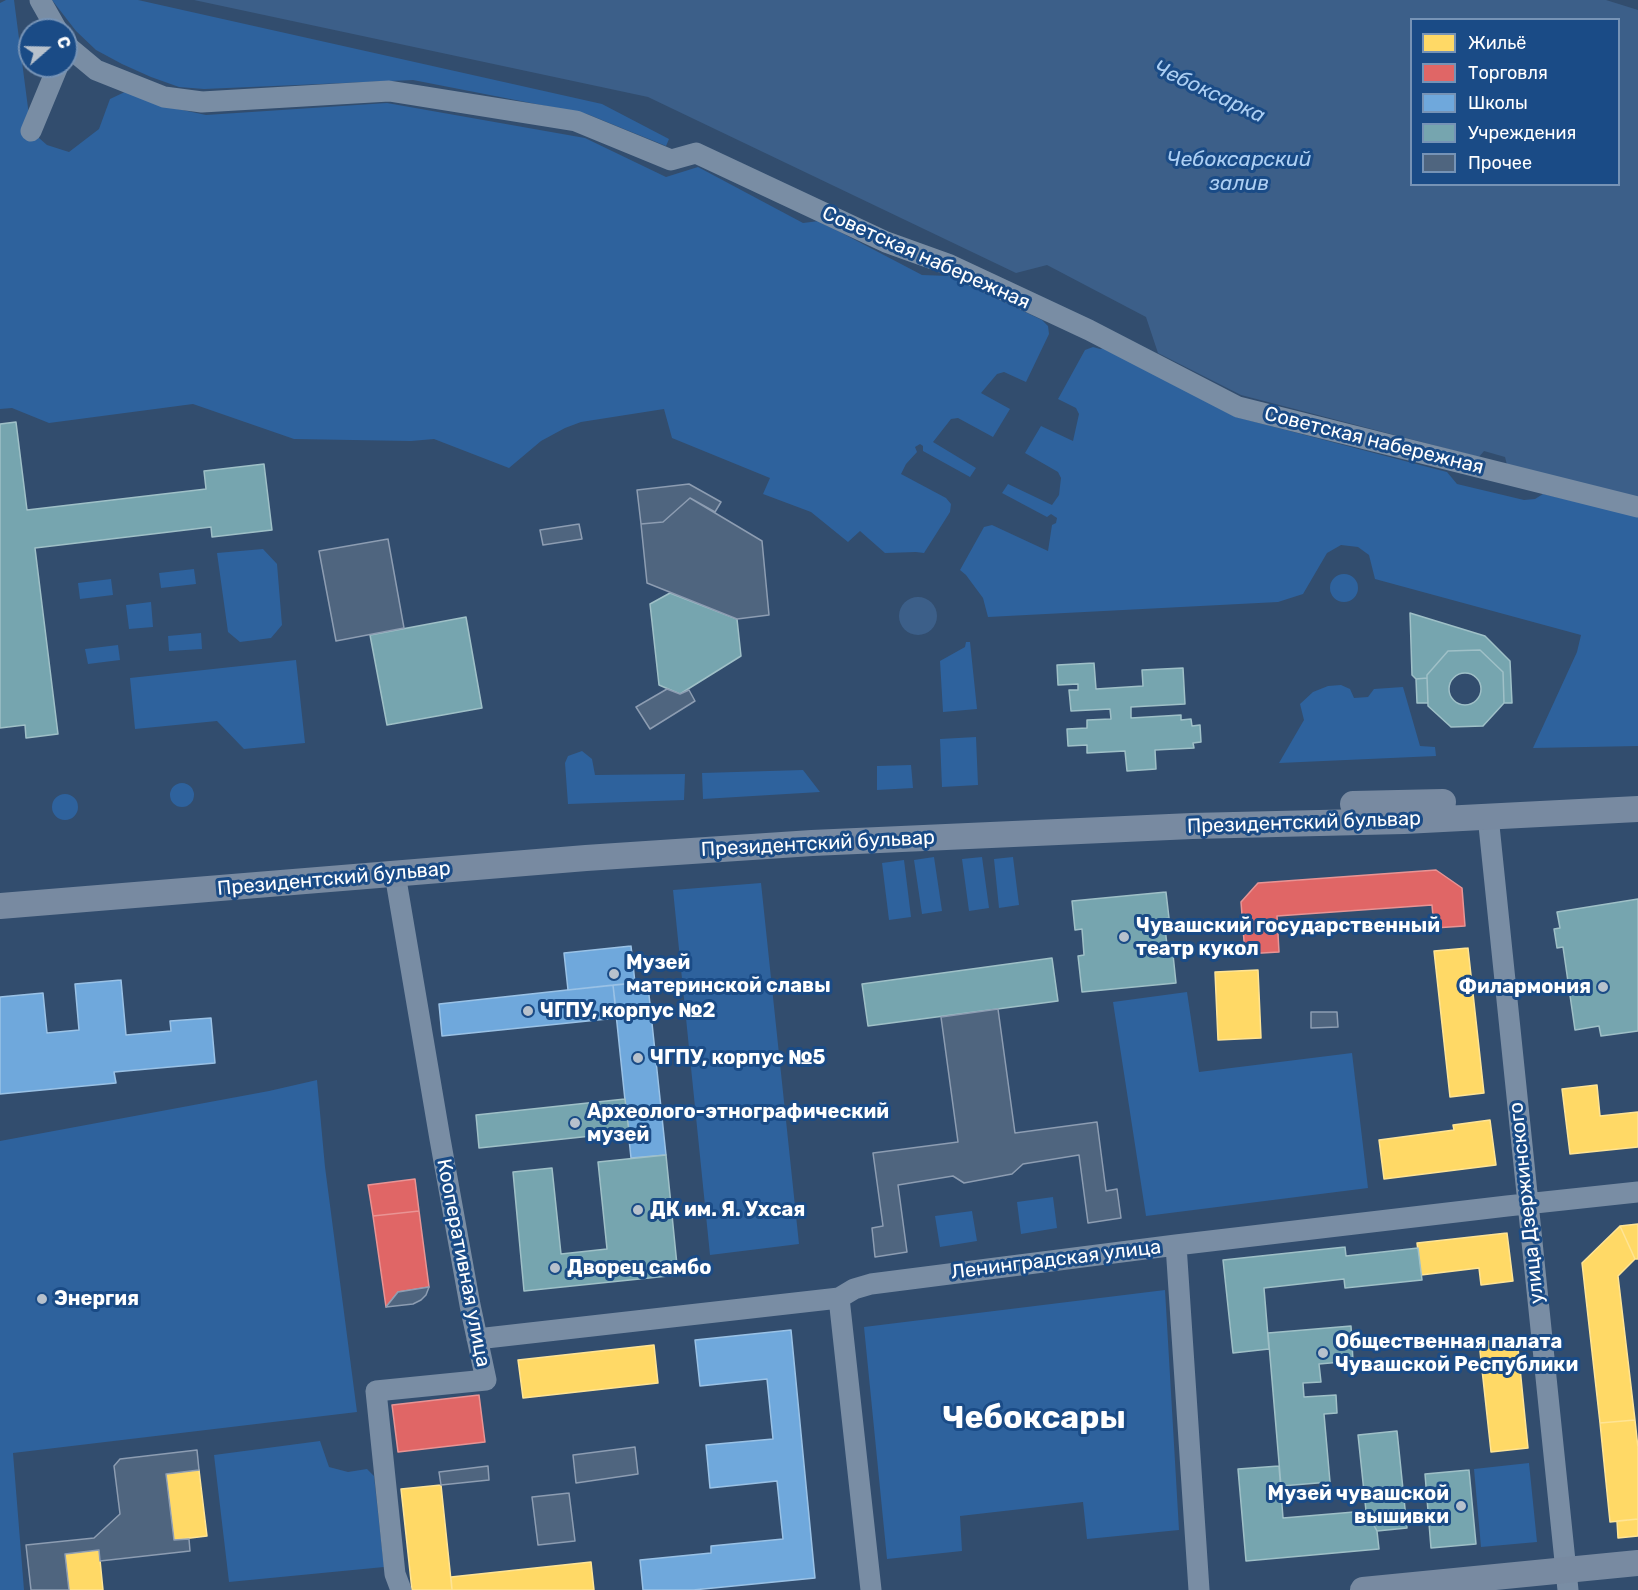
<!DOCTYPE html>
<html>
<head>
<meta charset="utf-8">
<style>
  body { margin:0 }
  #map { position:relative; width:1638px; height:1590px; overflow:hidden; background:#324d6e; font-family:Rubik,sans-serif }
  canvas { display:block }
  .legend { position:absolute; left:1410px; top:18px; width:210px; height:168px; box-sizing:border-box; background:#1a4b86; border:2px solid #7693b6; margin:0; padding:8px 10px; list-style:none; font-size:18px; color:#fff }
  .legend li { display:flex; align-items:center; gap:12px; height:30px }
  .legend b { width:30px; border:2px solid #7693b6 }
  .north { position:absolute; left:18px; top:18px; width:60px; height:60px; box-sizing:border-box; background:#1a4b86; border:2px solid #7693b6; border-radius:50%; rotate:70deg; font-size:16px; font-weight:700; line-height:24px; text-align:center; color:#fff }
  .north::after { content:''; display:block; margin:auto; width:21px; height:27px; background:#b7c1cc; clip-path:polygon(50% 0,100% 100%,50% 72%,0 100%) }
</style>
</head>
<body>
<div id="map">
<canvas width="1638" height="1590"></canvas>
<ul class="legend">
<li><b style="height:16px;background:#ffd966"></b>Жильё</li>
<li><b style="height:16px;background:#e06666"></b>Торговля</li>
<li><b style="height:16px;background:#6fa8dc"></b>Школы</li>
<li><b style="height:16px;background:#76a5af"></b>Учреждения</li>
<li><b style="height:16px;background:#4f657f"></b>Прочее</li>
</ul>
<div class="north">С</div>
</div>
<script>
const g = document.querySelector('canvas').getContext('2d');
g.lineJoin = 'round';
function paint(path, color) { g.fillStyle = color; g.fill(path, 'evenodd'); }
const poly = rows => new Path2D(rows.map(r => 'M' + r).join(''));
function stroke(path, color, width, dash) { g.strokeStyle = color; g.lineWidth = width; g.lineCap = dash ? 'butt' : 'round'; g.setLineDash(dash || []); g.stroke(path); }
function drawText(font, color, halo, rows, align = 'center') {
  g.font = font + ' Rubik,sans-serif'; g.lineWidth = 6; g.setLineDash([]); g.textBaseline = 'middle'; g.strokeStyle = halo; g.fillStyle = color; for (const [text, x, y, turn = 0] of rows) {
    g.save(); g.translate(x, y); g.rotate((+turn || 0) * Math.PI / 180); g.textAlign = isNaN(turn) ? turn : align; if (halo) g.strokeText(text, 0, 0); g.fillText(text, 0, 0); g.restore();
  }
}
paint(poly([
  [6,0,14,0,31,131,47,145,69,152,99,129,110,99,129,90,168,107,206,115,387,103,585,138,666,177,698,167,803,223,819,221,922,275,949,276,1042,320,1048,326,1049,334,1026,382,1004,372,997,374,981,393,1010,409,993,437,958,418,951,419,933,442,976,468,970,477,923,451,923,446,920,444,915,447,917,452,906,464,901,474,946,498,951,504,950,512,924,553,916,552,885,553,860,531,848,542,811,512,763,494,770,478,672,438,664,409,581,422,565,428,541,441,509,468,434,439,411,441,294,439,193,404,49,423,12,408,0,409,0,3],
  [52,0,138,0,602,104,669,139,666,146,587,114,413,80,204,89,179,87,151,77,122,64,96,50,76,31],
  [1093,347,1100,349,1104,348,1236,417,1447,472,1457,484,1524,500,1535,499,1543,494,1638,516,1638,746,1533,748,1577,652,1581,635,1375,579,1369,555,1358,547,1341,545,1327,553,1303,594,1278,602,988,617,983,598,966,575,960,570,984,527,992,525,1048,551,1052,525,1056,523,1057,518,1051,514,1047,517,1002,493,1008,484,1052,505,1059,495,1061,478,1058,472,1025,453,1041,426,1073,441,1079,414,1076,408,1058,399,1085,350],
  [263,549,277,564,282,625,271,638,240,642,228,632,217,553],
  [194,569,196,584,161,588,159,573],
  '1330 588a14 14 0 1 1 28 0a14 14 0 1 1-28 0Z',
  [111,579,113,595,80,599,78,583],
  [151,602,153,627,129,629,126,605],
  [201,633,202,649,169,651,168,636],
  [966,642,970,642,977,709,943,712,940,661,965,647],
  [118,645,120,660,88,664,85,649],
  [296,660,305,743,244,749,217,721,135,729,130,678],
  [1341,685,1350,689,1354,698,1368,697,1374,689,1403,687,1420,746,1435,747,1436,756,1279,763,1304,720,1300,704,1313,692,1328,686],
  [976,737,978,785,942,787,940,739],
  [582,751,592,759,595,775,685,774,684,800,568,804,565,763,568,756],
  [911,765,913,788,877,790,877,766],
  [803,770,820,792,703,799,702,773],
  '170 795a12 12 0 1 1 24 0a12 12 0 1 1-24 0Z',
  '52 807a13 13 0 1 1 26 0a13 13 0 1 1-26 0Z',
  [934,857,942,911,922,914,914,860],
  [982,857,989,908,969,911,962,859],
  [1013,857,1019,905,999,908,994,859],
  [904,860,911,917,889,920,882,863],
  [761,883,799,1244,710,1255,673,890],
  [1187,992,1199,1072,1352,1053,1368,1188,1146,1216,1113,1002],
  [317,1080,325,1167,357,1412,13,1453,24,1590,0,1590,0,1141,269,1091],
  [1053,1197,1057,1228,1021,1234,1017,1202],
  [972,1211,977,1241,940,1247,935,1216],
  [1165,1290,1179,1530,1087,1539,1083,1502,960,1516,962,1551,887,1559,864,1327],
  [320,1441,329,1467,348,1472,367,1469,374,1476,384,1567,229,1582,214,1455],
  [1529,1463,1537,1542,1481,1547,1474,1469]
]), '#2e629d');
paint(poly([
  [194,0,1606,0,1638,10,1638,500,1507,465,1505,457,1484,451,1479,457,1241,395,1158,353,1146,317,1047,265,1016,273,648,97],
  [1412,20,1618,20,1618,184,1412,184],
  '899 616a19 19 0 1 1 38 0a19 19 0 1 1-38 0Z'
]), '#3c5f89');
const homes = poly([
  [1468,948,1484,1093,1450,1097,1434,951,1468,948],
  [1258,970,1261,1038,1218,1040,1215,972,1258,970],
  [1597,1085,1600,1116,1638,1112,1638,1147,1570,1154,1562,1089,1597,1085],
  [1490,1120,1496,1165,1384,1179,1379,1140,1454,1130,1453,1125,1490,1120],
  [1638,1224,1638,1259,1635,1259,1620,1226,1638,1224],
  [1620,1226,1635,1259,1618,1276,1635,1420,1600,1423,1582,1263,1620,1226],
  [1507,1233,1513,1281,1481,1285,1479,1268,1421,1275,1417,1243,1507,1233],
  [1517,1338,1528,1448,1491,1452,1479,1342,1517,1338],
  [654,1345,658,1383,523,1398,518,1360,654,1345],
  [1635,1420,1638,1448,1638,1519,1610,1522,1600,1423,1635,1420],
  [199,1470,207,1536,174,1540,166,1474,199,1470],
  [441,1485,452,1590,412,1590,401,1489,441,1485],
  [1638,1519,1638,1536,1618,1538,1617,1521,1638,1519],
  [99,1550,103,1590,69,1590,65,1554,99,1550],
  [591,1562,594,1590,452,1590,451,1577,591,1562]
]);
paint(homes, '#ffd966');
stroke(homes, '#ffe494', 1.5);
const shops = poly([
  [1436,870,1462,888,1465,926,1434,928,1432,905,1277,916,1279,952,1245,954,1241,902,1258,883,1436,870],
  [415,1179,419,1211,373,1216,368,1185,415,1179],
  [419,1211,429,1287,398,1292,386,1307,373,1216,419,1211],
  [479,1395,485,1442,398,1452,392,1405,479,1395]
]);
paint(shops, '#e06666');
stroke(shops, '#e99494', 1.5);
const schools = poly([
  [631,946,635,983,568,990,564,953,631,946],
  [121,980,126,1035,171,1031,170,1021,211,1018,215,1063,114,1072,116,1083,0,1094,0,997,43,993,47,1033,79,1030,75,984,121,980],
  [635,983,649,995,666,1155,631,1158,613,985,635,983],
  [613,985,617,1018,442,1036,439,1004,613,985],
  [791,1330,815,1578,693,1590,643,1590,640,1560,711,1553,711,1546,783,1539,777,1481,710,1488,706,1445,773,1439,767,1379,700,1386,695,1340,791,1330]
]);
paint(schools, '#6fa8dc');
stroke(schools, '#9ac2e6', 1.5);
const public = poly([
  [16,422,27,510,206,489,204,471,264,464,272,530,212,537,211,527,35,548,58,734,26,738,25,725,0,728,0,424,16,422],
  [670,593,737,619,741,656,680,694,659,685,650,604,670,593],
  [1410,613,1485,636,1510,661,1512,703,1504,703,1503,672,1480,650,1448,651,1427,675,1427,678,1416,679,1412,675,1410,613],
  [466,617,482,708,387,725,370,635,466,617],
  [1480,650,1503,672,1504,703,1483,726,1451,727,1428,706,1427,675,1448,651,1480,650],
  [1094,663,1096,689,1143,686,1142,670,1183,668,1185,704,1131,707,1131,718,1181,715,1181,720,1191,719,1192,726,1200,725,1201,742,1193,743,1194,748,1155,750,1156,769,1127,771,1125,751,1087,753,1087,745,1068,746,1067,729,1087,728,1087,720,1111,719,1110,709,1071,711,1069,690,1078,690,1078,684,1058,685,1057,665,1094,663],
  '1449 689a16 16 0 1 1 32 0a16 16 0 1 1-32 0Z',
  [1427,678,1428,703,1417,703,1416,679,1427,678],
  [1166,892,1169,918,1164,919,1167,945,1172,945,1176,983,1082,992,1078,956,1084,955,1082,929,1075,930,1072,901,1166,892],
  [1638,899,1638,1031,1601,1036,1599,1026,1575,1030,1563,947,1557,948,1554,929,1560,928,1557,912,1638,899],
  [1052,958,1058,1001,868,1026,862,984,1052,958],
  [625,1099,629,1132,479,1148,476,1115,625,1099],
  [666,1155,678,1275,524,1291,513,1172,552,1168,561,1254,607,1249,598,1162,666,1155],
  [1345,1247,1346,1256,1418,1248,1422,1280,1345,1288,1344,1279,1264,1288,1269,1349,1233,1353,1223,1260,1345,1247],
  [1351,1326,1353,1361,1319,1364,1321,1382,1303,1383,1304,1397,1336,1395,1337,1413,1324,1414,1330,1482,1281,1486,1268,1333,1351,1326],
  [1397,1431,1407,1528,1377,1531,1366,1511,1358,1435,1397,1431],
  [1279,1466,1283,1518,1366,1511,1377,1531,1379,1549,1246,1561,1238,1469,1279,1466],
  [1469,1470,1476,1544,1431,1548,1425,1474,1469,1470]
]);
paint(public, '#76a5af');
stroke(public, '#9fc0c7', 1.5);
const building = poly([
  [689,484,721,502,715,512,690,498,663,522,641,524,637,490,689,484],
  [690,498,762,541,769,615,737,619,647,583,641,524,663,522,690,498],
  [579,524,582,539,543,545,540,530,579,524],
  [388,539,404,628,336,641,319,551,388,539],
  [667,689,680,694,689,690,695,701,650,729,636,707,667,689],
  [998,1009,1015,1133,1097,1122,1106,1191,1117,1189,1121,1218,1088,1223,1079,1155,1023,1164,1012,1174,964,1183,953,1176,898,1185,907,1252,875,1257,872,1228,883,1226,873,1153,958,1142,941,1017,998,1009],
  [1311,1012,1337,1012,1338,1027,1311,1028,1311,1012],
  [429,1287,426,1295,421,1300,413,1304,386,1307,398,1292,429,1287],
  [635,1447,638,1474,576,1483,573,1455,635,1447],
  [197,1450,199,1470,166,1474,174,1540,189,1539,190,1551,100,1561,99,1550,65,1554,69,1590,31,1590,26,1545,94,1538,120,1514,114,1466,120,1459,197,1450],
  [488,1466,489,1480,441,1485,439,1472,488,1466],
  [569,1493,575,1541,538,1545,532,1497,569,1493]
]);
paint(building, '#4f657f');
stroke(building, '#8d9db2', 1.5);
stroke(poly([
  [40,0,57,30],
  [66,45,96,70,164,97,202,102,389,91,576,121,671,160,696,153,886,242,950,265,1089,330,1238,407,1638,507],
  [31,131,58,66],
  [1488,816,1568,1590],
  [395,874,440,1139,470,1305,486,1380,376,1391,395,1574,401,1590],
  [1176,1245,1199,1590],
  [839,1298,871,1590],
  [477,1339,839,1298,854,1289,871,1284,1176,1245,1507,1206,1638,1192]
]), '#798da4', 21);
stroke(poly([
  [1353,804,1443,802],
  [0,906,586,858,812,843,1192,826,1404,821,1638,809],
  [1363,1590,1638,1563]
]), '#788aa1', 26);
for (const [x, y, r, color] of [
  [1124,937,6,"#b7c1cc"],
  [614,974,6,"#b7c1cc"],
  [1603,987,6,"#b7c1cc"],
  [528,1011,6,"#b7c1cc"],
  [638,1058,6,"#b7c1cc"],
  [575,1123,6,"#b7c1cc"],
  [638,1210,6,"#b7c1cc"],
  [555,1268,6,"#b7c1cc"],
  [42,1299,6,"#b7c1cc"],
  [1323,1353,6,"#b7c1cc"],
  [1461,1506,6,"#b7c1cc"]
]) { const dot = new Path2D(); dot.arc(x, y, r, 0, 2 * Math.PI); g.fillStyle = color; g.fill(dot); stroke(dot, '#1a4b86', 2); }
drawText('20px', '#fff', '#1a4b86', [
  ["Советская набережная",926,258,24],
  ["Советская набережная",1374,441,14],
  ["Президентский бульвар",1304,823,-2],
  ["Президентский бульвар",818,844,-3],
  ["Президентский бульвар",334,879,-5],
  ["улица Дзержинского",1527,1203,-96],
  ["Ленинградская улица",1056,1260,-7],
  ["Кооперативная улица",463,1263,79]
]);
drawText('bold 20px', '#fff', '#1a4b86', [
  ["Чувашский государственный",1136,926],
  ["театр кукол",1136,949],
  ["Музей",626,963],
  ["материнской славы",626,986],
  ["Филармония",1591,987,"right"],
  ["ЧГПУ, корпус №2",540,1011],
  ["ЧГПУ, корпус №5",650,1058],
  ["Археолого-этнографический",587,1112],
  ["музей",587,1135],
  ["ДК им. Я. Ухсая",650,1210],
  ["Дворец самбо",567,1268],
  ["Энергия",54,1299],
  ["Общественная палата",1335,1342],
  ["Чувашской Республики",1335,1365],
  ["Музей чувашской",1449,1494,"right"],
  ["вышивки",1449,1517,"right"]
], 'left');
drawText('italic 21px', '#adcff3', '#1a4b86', [
  ["Чебоксарка",1209,92,25],
  ["Чебоксарский",1239,160],
  ["залив",1239,184]
]);
drawText('bold 32px', '#fff', '#1a4b86', [
  ["Чебоксары",1034,1419]
]);
</script>
</body>
</html>
